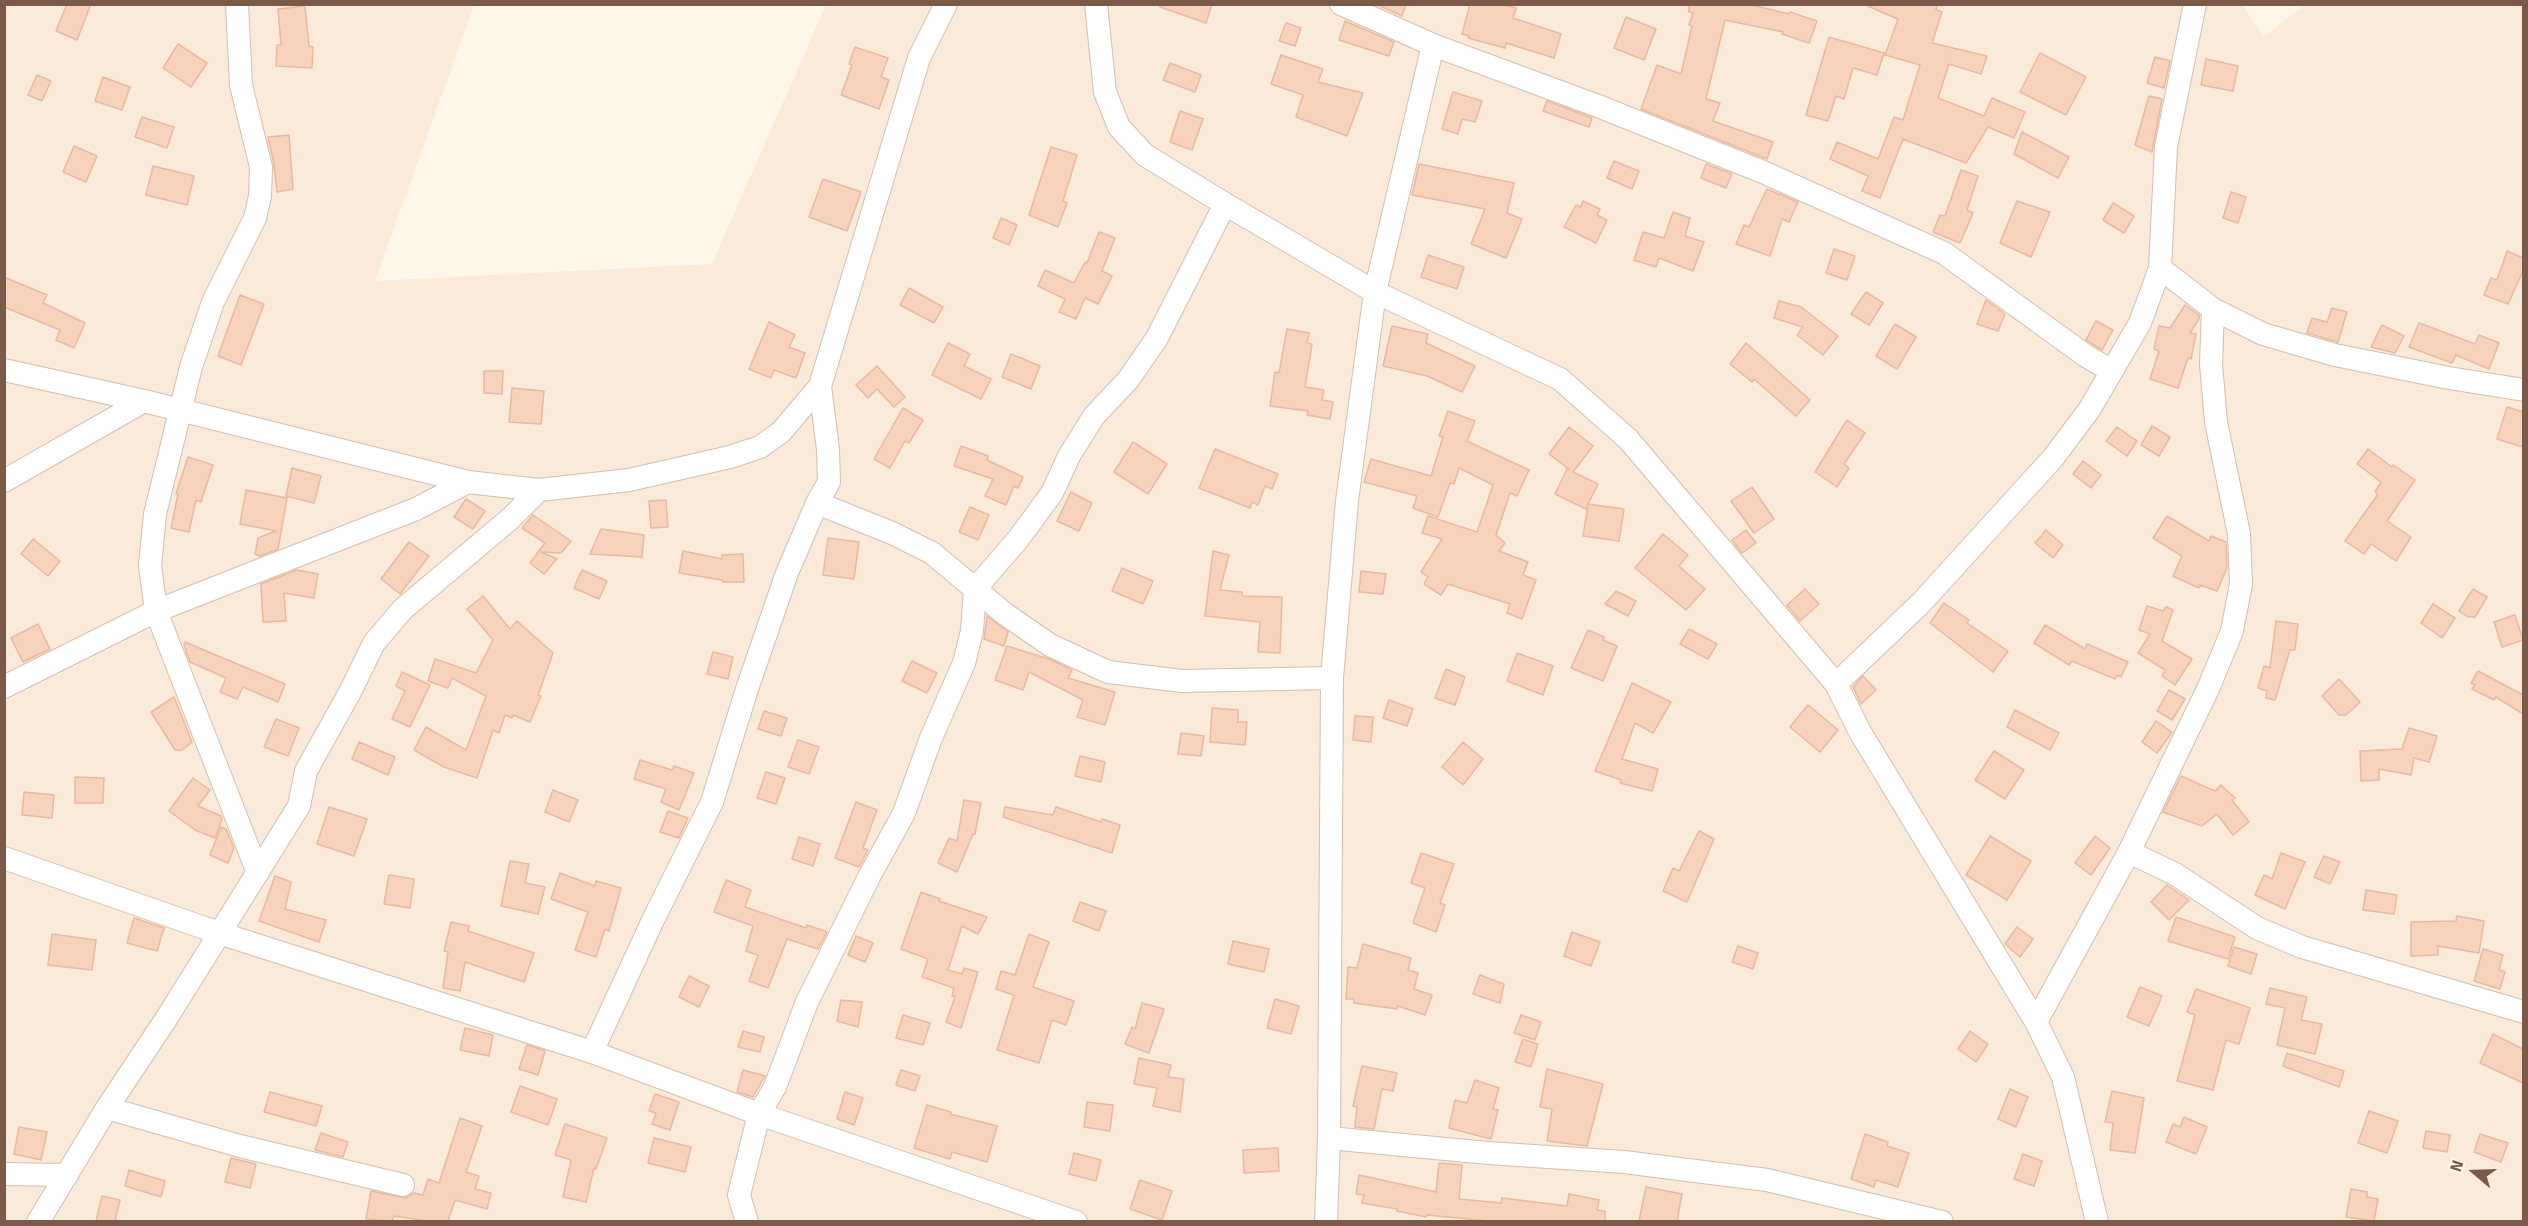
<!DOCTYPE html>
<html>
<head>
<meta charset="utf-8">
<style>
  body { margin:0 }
  #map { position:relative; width:2528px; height:1226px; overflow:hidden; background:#fef6e9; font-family:Signika,sans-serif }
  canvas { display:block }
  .frame { position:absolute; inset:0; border:6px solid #7c5a49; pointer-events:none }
  .north { position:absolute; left:2444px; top:1142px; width:60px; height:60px; -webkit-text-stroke:4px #fff9f1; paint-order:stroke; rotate:289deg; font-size:16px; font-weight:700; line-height:24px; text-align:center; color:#7c5a49 }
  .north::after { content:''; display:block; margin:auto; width:21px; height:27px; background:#7c5a49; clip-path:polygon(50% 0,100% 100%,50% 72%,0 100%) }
</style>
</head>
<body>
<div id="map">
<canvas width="2528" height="1226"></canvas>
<div class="frame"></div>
<div class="north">N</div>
</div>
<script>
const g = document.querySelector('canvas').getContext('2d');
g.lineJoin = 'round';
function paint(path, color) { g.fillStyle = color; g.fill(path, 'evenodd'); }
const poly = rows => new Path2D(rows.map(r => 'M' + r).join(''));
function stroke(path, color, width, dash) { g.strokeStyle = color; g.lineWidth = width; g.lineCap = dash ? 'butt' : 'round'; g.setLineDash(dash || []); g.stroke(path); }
paint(poly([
  [2242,4,2263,37,2305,5,2523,5,2523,1221,5,1222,5,5,474,5,375,281,712,264,826,5]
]), '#f9ead9');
const building = poly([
  [67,4,91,4,77,40,56,31,67,4],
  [1160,4,1212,4,1206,23,1160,7,1160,4],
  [1376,4,1406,4,1402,16,1376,4],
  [1470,4,1501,4,1516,8,1513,18,1561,34,1554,58,1506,43,1505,48,1468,38,1469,36,1462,34,1470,4],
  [1689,4,1748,4,1789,14,1790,12,1817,21,1809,43,1782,34,1783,32,1725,20,1706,99,1720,103,1713,121,1773,142,1767,159,1641,109,1657,65,1681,74,1692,26,1689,25,1693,13,1689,12,1689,4],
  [1863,4,1937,4,1936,10,1942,12,1932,43,1987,56,1981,74,1949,64,1938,98,1984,116,1992,98,2025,112,2014,138,1988,127,1966,163,1903,139,1880,198,1862,191,1868,176,1830,159,1837,142,1878,159,1894,117,1903,120,1920,65,1885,55,1898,19,1863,4],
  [305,6,309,46,313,47,312,68,276,66,277,45,281,45,278,9,305,6],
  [1626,17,1656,29,1644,60,1614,48,1626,17],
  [1345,21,1394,42,1389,56,1339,40,1345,21],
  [1286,23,1301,28,1295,46,1279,41,1286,23],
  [1829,37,1884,53,1877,75,1853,68,1844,99,1836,96,1828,121,1806,115,1829,37],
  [178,44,207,63,191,87,163,68,178,44],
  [855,47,888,58,881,77,889,80,879,109,841,95,852,65,849,64,855,47],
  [2040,53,2086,77,2066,115,2020,92,2040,53],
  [1281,55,1323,69,1318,82,1363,93,1347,136,1296,117,1303,95,1271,84,1281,55],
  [2155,57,2170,61,2164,88,2147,83,2155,57],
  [2206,59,2238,66,2233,91,2201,85,2206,59],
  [1170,63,1201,75,1195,92,1163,80,1170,63],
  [37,75,51,81,42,101,28,95,37,75],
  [103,77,130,87,122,110,95,101,103,77],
  [1453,92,1482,101,1475,122,1462,119,1458,134,1442,129,1453,92],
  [2149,96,2162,99,2152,152,2135,145,2149,96],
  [1547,101,1592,118,1589,127,1543,111,1547,101],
  [1180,111,1203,119,1192,150,1170,142,1180,111],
  [142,117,174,127,167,148,135,137,142,117],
  [2022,132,2069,157,2058,178,2014,154,2022,132],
  [289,135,293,189,277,192,274,164,268,137,289,135],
  [74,146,97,156,86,182,63,172,74,146],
  [1051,147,1077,155,1063,201,1067,203,1058,227,1029,215,1051,147],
  [1614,161,1639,171,1632,189,1607,178,1614,161],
  [1419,164,1514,183,1507,213,1522,219,1506,258,1471,244,1485,209,1412,195,1419,164],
  [1706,164,1732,174,1726,188,1701,178,1706,164],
  [153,166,194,176,187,205,146,195,153,166],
  [1961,170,1978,176,1967,210,1973,213,1960,243,1933,232,1940,215,1945,216,1961,170],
  [823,179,861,192,847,231,809,217,823,179],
  [1767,189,1798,202,1789,222,1782,219,1770,256,1736,244,1744,225,1749,227,1767,189],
  [2231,192,2246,197,2238,223,2223,218,2231,192],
  [1583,201,1600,209,1597,215,1607,220,1596,243,1564,227,1576,205,1581,207,1583,201],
  [2017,201,2050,212,2031,257,2000,243,2017,201],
  [2113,203,2134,216,2124,233,2103,220,2113,203],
  [1673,212,1690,218,1685,236,1704,242,1693,271,1659,258,1656,267,1634,260,1643,232,1664,238,1673,212],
  [1001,218,1017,225,1009,245,993,238,1001,218],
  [1099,232,1115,238,1102,271,1112,276,1098,304,1085,298,1076,319,1059,312,1065,299,1038,286,1045,270,1074,283,1085,262,1087,263,1099,232],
  [1834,249,1855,256,1847,280,1826,273,1834,249],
  [2507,251,2523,258,2523,271,2508,304,2484,295,2491,278,2497,280,2507,251],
  [1428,255,1464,267,1457,289,1421,277,1428,255],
  [4,277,47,295,43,303,85,323,74,348,56,340,60,330,4,307,4,277],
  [909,288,943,307,934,323,900,305,909,288],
  [1866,292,1883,303,1869,325,1851,314,1866,292],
  [240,295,264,304,241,365,218,356,240,295],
  [1986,300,2005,314,1998,331,1977,324,1986,300],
  [1779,301,1801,307,1838,336,1823,355,1797,335,1803,327,1774,318,1779,301],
  [2185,305,2199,315,2199,319,2190,333,2196,334,2191,359,2188,358,2178,388,2150,379,2159,351,2154,349,2159,326,2170,328,2185,305],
  [2332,308,2347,312,2338,342,2307,333,2312,318,2327,322,2332,308],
  [2096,321,2113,330,2102,350,2086,340,2096,321],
  [769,322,795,335,789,347,805,353,796,378,774,370,771,378,749,369,769,322],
  [2419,323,2475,344,2479,335,2499,343,2489,369,2456,355,2452,363,2409,347,2419,323],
  [1895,324,1916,337,1897,369,1876,356,1895,324],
  [2382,325,2404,336,2395,353,2371,347,2382,325],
  [1392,326,1428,334,1426,343,1475,366,1462,392,1427,376,1383,366,1392,326],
  [1287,329,1309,333,1307,343,1312,344,1305,387,1324,390,1322,400,1333,402,1330,419,1307,415,1308,411,1270,406,1275,372,1279,373,1287,329],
  [948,343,970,354,964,366,991,379,981,399,932,375,948,343],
  [1746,343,1810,400,1796,416,1754,379,1752,382,1730,364,1746,343],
  [1011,354,1040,366,1031,389,1002,377,1011,354],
  [877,366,905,397,894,407,877,389,868,398,856,385,877,366],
  [484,371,503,371,502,394,484,393,484,371],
  [512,388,544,391,541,424,509,422,512,388],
  [2507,407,2523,412,2523,447,2497,439,2507,407],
  [903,408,923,420,909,443,905,441,890,468,874,459,903,408],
  [1448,411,1475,421,1467,441,1529,470,1517,496,1510,493,1496,535,1505,543,1499,551,1528,562,1523,575,1536,580,1522,619,1507,613,1510,604,1448,584,1441,595,1424,584,1428,577,1421,572,1442,539,1422,533,1428,516,1477,532,1493,485,1459,468,1454,484,1450,483,1438,517,1413,508,1417,496,1364,482,1371,459,1431,476,1443,437,1439,436,1448,411],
  [1847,420,1865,433,1844,464,1849,468,1837,487,1815,472,1847,420],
  [2152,426,2170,437,2159,456,2141,445,2152,426],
  [1569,427,1593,446,1573,472,1598,484,1588,504,1624,509,1619,541,1583,536,1588,505,1586,509,1555,494,1567,469,1570,470,1549,454,1569,427],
  [2117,427,2137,441,2127,456,2106,441,2117,427],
  [1133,442,1167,464,1148,494,1114,472,1133,442],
  [961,446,988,456,987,460,1023,477,1018,488,1014,486,1006,505,985,496,993,479,954,466,961,446],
  [1215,449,1278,474,1272,489,1265,486,1258,505,1252,502,1250,508,1199,488,1215,449],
  [2368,449,2392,467,2393,465,2415,480,2387,521,2411,537,2396,561,2371,544,2364,554,2345,541,2378,494,2375,492,2381,482,2357,464,2368,449],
  [188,457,213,465,201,502,196,500,189,532,171,528,178,494,176,494,188,457],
  [2083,461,2101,475,2091,488,2073,474,2083,461],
  [292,468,321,476,314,503,286,496,292,468],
  [1752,487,1774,519,1754,533,1731,501,1752,487],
  [246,490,287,498,278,549,260,556,255,554,258,538,276,531,240,524,246,490],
  [1071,492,1092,503,1079,531,1057,521,1071,492],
  [466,499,485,511,473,529,454,517,466,499],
  [666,500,668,527,651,528,649,501,666,500],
  [970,507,989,515,978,540,959,532,970,507],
  [533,515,571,541,561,553,541,552,557,559,544,574,530,563,545,543,522,528,533,515],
  [2167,516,2209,541,2211,536,2226,542,2227,568,2217,591,2200,585,2199,588,2173,576,2182,556,2153,538,2167,516],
  [601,529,644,535,642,557,590,554,601,529],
  [1746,530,1756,543,1742,553,1732,540,1746,530],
  [2046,530,2063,545,2053,558,2035,543,2046,530],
  [1663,534,1688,555,1679,566,1705,589,1686,610,1635,568,1663,534],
  [828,538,859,542,854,579,823,575,828,538],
  [33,539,60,561,48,576,21,554,33,539],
  [409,542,429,556,400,594,381,579,409,542],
  [683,551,722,559,722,555,743,554,744,582,723,582,722,580,679,573,683,551],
  [1213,551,1229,555,1220,590,1242,592,1242,596,1282,597,1280,653,1258,652,1260,622,1205,616,1213,551],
  [1122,568,1153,581,1143,604,1112,591,1122,568],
  [297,570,318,574,314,598,284,593,286,621,263,622,261,584,297,570],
  [582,570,607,581,599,599,574,588,582,570],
  [1361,571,1386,574,1383,594,1359,592,1361,571],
  [1805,589,1819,604,1800,621,1787,605,1805,589],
  [2473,589,2487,597,2475,617,2468,617,2459,611,2473,589],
  [1616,591,1636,601,1628,616,1605,604,1616,591],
  [483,596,510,629,517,621,553,653,538,695,541,696,530,722,513,715,512,718,505,715,499,733,493,730,477,778,444,767,414,750,426,727,466,750,486,696,452,678,448,688,428,681,435,659,476,673,493,640,467,609,483,596],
  [1944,603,1969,620,1967,623,2008,651,1993,672,1930,623,1944,603],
  [2433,604,2455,618,2442,638,2421,623,2433,604],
  [2147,606,2163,611,2166,607,2173,610,2162,641,2192,659,2175,685,2162,676,2165,670,2138,653,2150,634,2139,630,2147,606],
  [2515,615,2523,640,2502,647,2494,622,2515,615],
  [987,616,1008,632,1004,646,984,639,987,616],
  [2276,621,2298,624,2295,650,2290,650,2275,700,2266,698,2267,691,2258,688,2264,666,2270,668,2276,621],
  [38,624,50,649,23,662,11,638,38,624],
  [2045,625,2085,649,2087,644,2128,662,2121,677,2117,675,2115,679,2072,661,2069,665,2034,643,2045,625],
  [1689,629,1717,644,1708,659,1680,644,1689,629],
  [1588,630,1604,637,1603,640,1617,646,1603,681,1571,668,1588,630],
  [185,642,285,684,278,702,243,687,237,699,220,692,226,678,190,662,184,645,185,642],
  [1007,646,1049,659,1072,670,1068,678,1115,692,1105,725,1077,717,1083,700,1029,672,1023,690,995,680,1007,646],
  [713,652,733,657,728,679,707,674,713,652],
  [1517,653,1553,666,1543,695,1507,681,1517,653],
  [912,661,937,673,927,693,902,681,912,661],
  [1446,669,1465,677,1455,705,1435,698,1446,669],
  [2478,671,2523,695,2523,714,2496,697,2494,700,2472,689,2475,685,2471,683,2478,671],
  [402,672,430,685,410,727,392,719,405,691,396,686,402,672],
  [1863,676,1876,690,1861,704,1853,687,1863,676],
  [2339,679,2360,702,2346,715,2339,715,2322,696,2339,679],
  [1632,683,1671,702,1653,733,1635,723,1622,759,1658,769,1652,791,1620,783,1621,780,1595,771,1632,683],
  [2169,690,2185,699,2172,720,2157,711,2169,690],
  [174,697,192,742,182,750,175,750,151,712,174,697],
  [1389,700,1413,709,1407,726,1383,718,1389,700],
  [1808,705,1838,730,1820,752,1790,727,1808,705],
  [1212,708,1238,710,1238,722,1247,722,1245,745,1210,742,1212,708],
  [2015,710,2059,733,2050,750,2007,727,2015,710],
  [764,711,787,718,781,736,758,729,764,711],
  [1355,716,1373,717,1371,742,1353,740,1355,716],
  [276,719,299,728,288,756,264,747,276,719],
  [2156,721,2172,732,2157,753,2142,742,2156,721],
  [2409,728,2437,736,2429,762,2414,758,2411,775,2379,769,2379,780,2361,781,2360,751,2402,749,2409,728],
  [1181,733,1204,736,1201,756,1178,754,1181,733],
  [798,740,819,747,809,774,788,767,798,740],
  [359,742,395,757,388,775,352,759,359,742],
  [1463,742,1483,759,1463,785,1442,767,1463,742],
  [1994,751,2024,770,2005,799,1975,780,1994,751],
  [1080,756,1105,762,1101,782,1075,776,1080,756],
  [640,760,672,770,674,766,694,773,679,810,661,802,666,789,634,779,640,760],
  [766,772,785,778,776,804,757,798,766,772],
  [2181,776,2215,791,2221,785,2235,798,2232,800,2249,822,2233,835,2217,814,2202,826,2163,812,2181,776],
  [75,777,104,778,103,803,75,803,75,777],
  [193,778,210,790,198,806,221,816,222,819,215,838,195,830,169,811,193,778],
  [553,790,578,800,569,822,545,812,553,790],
  [24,792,54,795,52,818,22,815,24,792],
  [964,800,981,803,975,834,973,834,957,872,938,863,949,838,957,841,964,800],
  [856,802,877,810,863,848,868,850,859,867,835,858,856,802],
  [329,807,367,819,354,856,317,844,329,807],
  [1005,807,1053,815,1056,807,1101,822,1102,819,1120,825,1112,853,1003,817,1005,807],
  [668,811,688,818,679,838,660,832,668,811],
  [221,827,226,829,234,848,228,863,210,855,221,827],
  [1699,831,1714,839,1687,902,1663,891,1673,868,1679,871,1699,831],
  [1990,836,2031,861,2007,900,1966,875,1990,836],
  [2095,836,2110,848,2091,875,2075,863,2095,836],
  [799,837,820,844,813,866,792,859,799,837],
  [1421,853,1454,864,1440,903,1445,905,1436,932,1413,923,1425,888,1411,883,1421,853],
  [2281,853,2305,862,2285,909,2255,895,2264,875,2272,879,2281,853],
  [2324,856,2340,862,2330,884,2314,877,2324,856],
  [510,861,529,864,525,883,545,887,538,914,501,906,510,861],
  [560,873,595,886,596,881,621,888,609,931,605,929,596,957,575,950,588,912,551,899,560,873],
  [389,875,414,879,410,908,384,904,389,875],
  [275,876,291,882,285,909,326,920,319,942,259,921,275,876],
  [726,880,751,890,745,907,806,928,807,925,827,932,818,949,787,939,768,988,749,981,758,955,746,951,753,926,714,912,726,880],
  [2167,885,2189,900,2169,920,2151,902,2167,885],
  [2366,890,2397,895,2394,914,2363,910,2366,890],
  [921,892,940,899,939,901,987,917,978,934,962,926,948,970,962,974,964,968,978,972,961,1028,946,1022,955,997,952,996,954,988,922,977,928,959,901,949,921,892],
  [1080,902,1106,911,1099,931,1073,921,1080,902],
  [2457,916,2484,921,2479,953,2438,946,2438,955,2411,956,2411,922,2456,921,2457,916],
  [2176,917,2235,937,2228,959,2168,941,2176,917],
  [134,918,164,928,157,951,127,943,134,918],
  [451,922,469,926,468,931,534,953,524,982,465,962,460,991,443,988,448,952,444,951,451,922],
  [2017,927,2033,939,2020,957,2005,944,2017,927],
  [1572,932,1600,942,1591,966,1564,956,1572,932],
  [52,934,96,940,92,970,48,965,52,934],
  [1029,934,1049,942,1033,987,1074,1001,1066,1025,1052,1020,1039,1063,997,1050,1014,995,996,989,1001,971,1015,975,1029,934],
  [856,936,873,943,865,962,848,955,856,936],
  [1233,941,1269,949,1264,972,1228,964,1233,941],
  [1363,944,1411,958,1408,970,1418,973,1414,989,1432,995,1425,1015,1398,1006,1397,1009,1354,1003,1354,999,1346,999,1348,967,1357,968,1363,944],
  [1738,946,1758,953,1753,969,1732,962,1738,946],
  [2234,947,2257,954,2251,974,2228,966,2234,947],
  [2483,949,2503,955,2499,970,2505,972,2500,989,2474,981,2483,949],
  [1480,975,1504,984,1500,1003,1473,994,1480,975],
  [689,976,709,986,699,1007,679,997,689,976],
  [2140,987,2162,996,2149,1026,2127,1017,2140,987],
  [2270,988,2307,997,2301,1020,2322,1024,2315,1054,2277,1045,2285,1008,2266,1004,2270,988],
  [2196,989,2250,1008,2239,1044,2226,1040,2213,1090,2177,1081,2195,1015,2187,1012,2196,989],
  [1275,999,1299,1006,1291,1034,1267,1028,1275,999],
  [841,1000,862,1002,858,1027,837,1021,841,1000],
  [1142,1003,1164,1009,1149,1053,1125,1044,1132,1027,1135,1029,1142,1003],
  [903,1015,930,1023,923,1045,896,1038,903,1015],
  [1521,1015,1541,1022,1535,1040,1514,1033,1521,1015],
  [465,1028,493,1035,489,1056,460,1050,465,1028],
  [743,1031,764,1037,760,1052,738,1047,743,1031],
  [1970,1031,1988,1044,1976,1062,1958,1049,1970,1031],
  [2493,1034,2523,1049,2523,1083,2480,1063,2493,1034],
  [1523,1039,1538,1044,1531,1067,1515,1062,1523,1039],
  [527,1045,545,1051,538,1075,519,1069,527,1045],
  [2287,1053,2344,1071,2339,1087,2283,1066,2287,1053],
  [1139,1058,1171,1065,1168,1077,1184,1079,1180,1112,1153,1106,1157,1088,1134,1084,1139,1058],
  [1362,1066,1397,1073,1393,1091,1382,1089,1374,1129,1355,1127,1357,1107,1353,1106,1362,1066],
  [1547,1069,1603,1084,1587,1146,1547,1141,1552,1109,1540,1107,1547,1069],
  [743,1070,765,1076,753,1097,737,1092,743,1070],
  [901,1070,920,1076,915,1091,896,1085,901,1070],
  [1475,1080,1499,1088,1493,1109,1498,1110,1491,1139,1449,1128,1455,1100,1467,1103,1475,1080],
  [520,1086,557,1099,548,1125,511,1112,520,1086],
  [2010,1089,2028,1097,2016,1127,1998,1119,2010,1089],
  [2112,1091,2144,1098,2135,1153,2110,1150,2113,1123,2105,1122,2112,1091],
  [270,1092,322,1106,316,1126,264,1112,270,1092],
  [845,1092,863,1098,854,1125,837,1119,845,1092],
  [655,1094,679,1102,670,1130,652,1124,656,1113,649,1111,655,1094],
  [1087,1102,1113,1105,1110,1131,1084,1127,1087,1102],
  [927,1105,951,1112,950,1114,997,1126,987,1162,952,1152,950,1159,914,1148,927,1105],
  [2369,1111,2398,1121,2387,1153,2358,1143,2369,1111],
  [2184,1117,2207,1127,2196,1154,2166,1142,2173,1124,2180,1127,2184,1117],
  [460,1118,482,1126,466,1172,479,1176,475,1189,491,1193,487,1209,455,1200,448,1221,427,1221,394,1216,392,1221,366,1219,371,1191,406,1198,414,1193,423,1195,428,1179,439,1183,460,1118],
  [565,1124,607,1138,596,1169,594,1168,586,1202,563,1197,571,1160,555,1155,565,1124],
  [19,1127,47,1132,41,1160,14,1154,19,1127],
  [2426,1131,2450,1135,2447,1152,2423,1148,2426,1131],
  [321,1133,348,1142,343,1157,315,1150,321,1133],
  [1865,1134,1888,1142,1887,1146,1909,1153,1898,1187,1876,1180,1874,1187,1851,1179,1865,1134],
  [2480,1134,2508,1143,2501,1162,2474,1152,2480,1134],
  [654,1138,691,1147,685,1172,648,1163,654,1138],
  [1278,1148,1279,1171,1244,1173,1243,1150,1278,1148],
  [1074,1153,1101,1160,1096,1181,1069,1174,1074,1153],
  [2023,1154,2042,1161,2034,1186,2014,1179,2023,1154],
  [231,1158,256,1164,250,1188,225,1182,231,1158],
  [1439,1163,1462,1165,1459,1199,1501,1203,1502,1198,1567,1206,1569,1194,1599,1200,1597,1210,1605,1211,1605,1221,1489,1221,1427,1215,1426,1217,1397,1211,1397,1209,1362,1203,1364,1195,1356,1194,1359,1175,1436,1192,1439,1163],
  [129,1170,165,1181,161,1197,125,1186,129,1170],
  [1140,1180,1172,1191,1162,1220,1130,1209,1140,1180],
  [1646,1187,1682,1194,1677,1221,1639,1221,1646,1187],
  [2351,1189,2367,1192,2367,1197,2378,1199,2374,1221,2346,1217,2351,1189],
  [102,1196,120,1200,115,1221,96,1221,102,1196]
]);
paint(building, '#f7d3be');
stroke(building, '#ebb99c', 1.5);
const minor = poly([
  [237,4,241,85,261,167,260,196,255,218,213,302,191,367,155,514,150,566,156,611,258,873],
  [1096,4,1105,92,1119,127,1145,155,1225,204,1375,292,1560,379,1628,439,1836,684,1860,732,2036,1022,2063,1077,2097,1222],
  [1341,4,1433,45,1598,106,1763,172,1944,253,2086,356,2112,371],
  [2213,309,2263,334,2335,355,2449,378,2524,390],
  [4,370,144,401,468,482,539,490,629,480,730,457,760,447,781,432,820,386,919,58,946,4],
  [4,481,144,401],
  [817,503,892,533,932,553,1005,614,1050,645,1108,672,1182,681,1332,678],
  [1836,684,1921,603,2053,458,2089,410,2140,323,2160,268,2166,147,2195,4],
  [4,687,156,611,416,509,468,482],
  [2129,852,2175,874,2257,928,2302,947,2524,1012],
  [4,858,219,933,592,1052,759,1114,1076,1222],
  [2036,1022,2129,852,2208,689,2232,631,2241,584,2239,534,2216,422,2211,364,2213,309,2160,268],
  [592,1052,653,920,712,802,747,689,787,573,817,503,829,482,828,450,820,386],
  [107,1108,240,1146,403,1185],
  [1329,1138,1488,1153,1624,1162,1767,1180,1942,1222],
  [4,1174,67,1175],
  [38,1222,107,1108,168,1016,299,806,306,771,350,692,374,643,403,609,511,518,539,490],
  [747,1222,739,1195,759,1114,775,1087,807,1002,870,875,904,813,931,738,964,663,972,631,975,589,1019,538,1052,493,1069,456,1094,416,1128,380,1157,338,1225,204],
  [1326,1222,1329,1138,1332,678,1347,501,1375,292,1433,45]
]);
stroke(minor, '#d5bfaf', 24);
stroke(minor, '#fff', 22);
</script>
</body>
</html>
